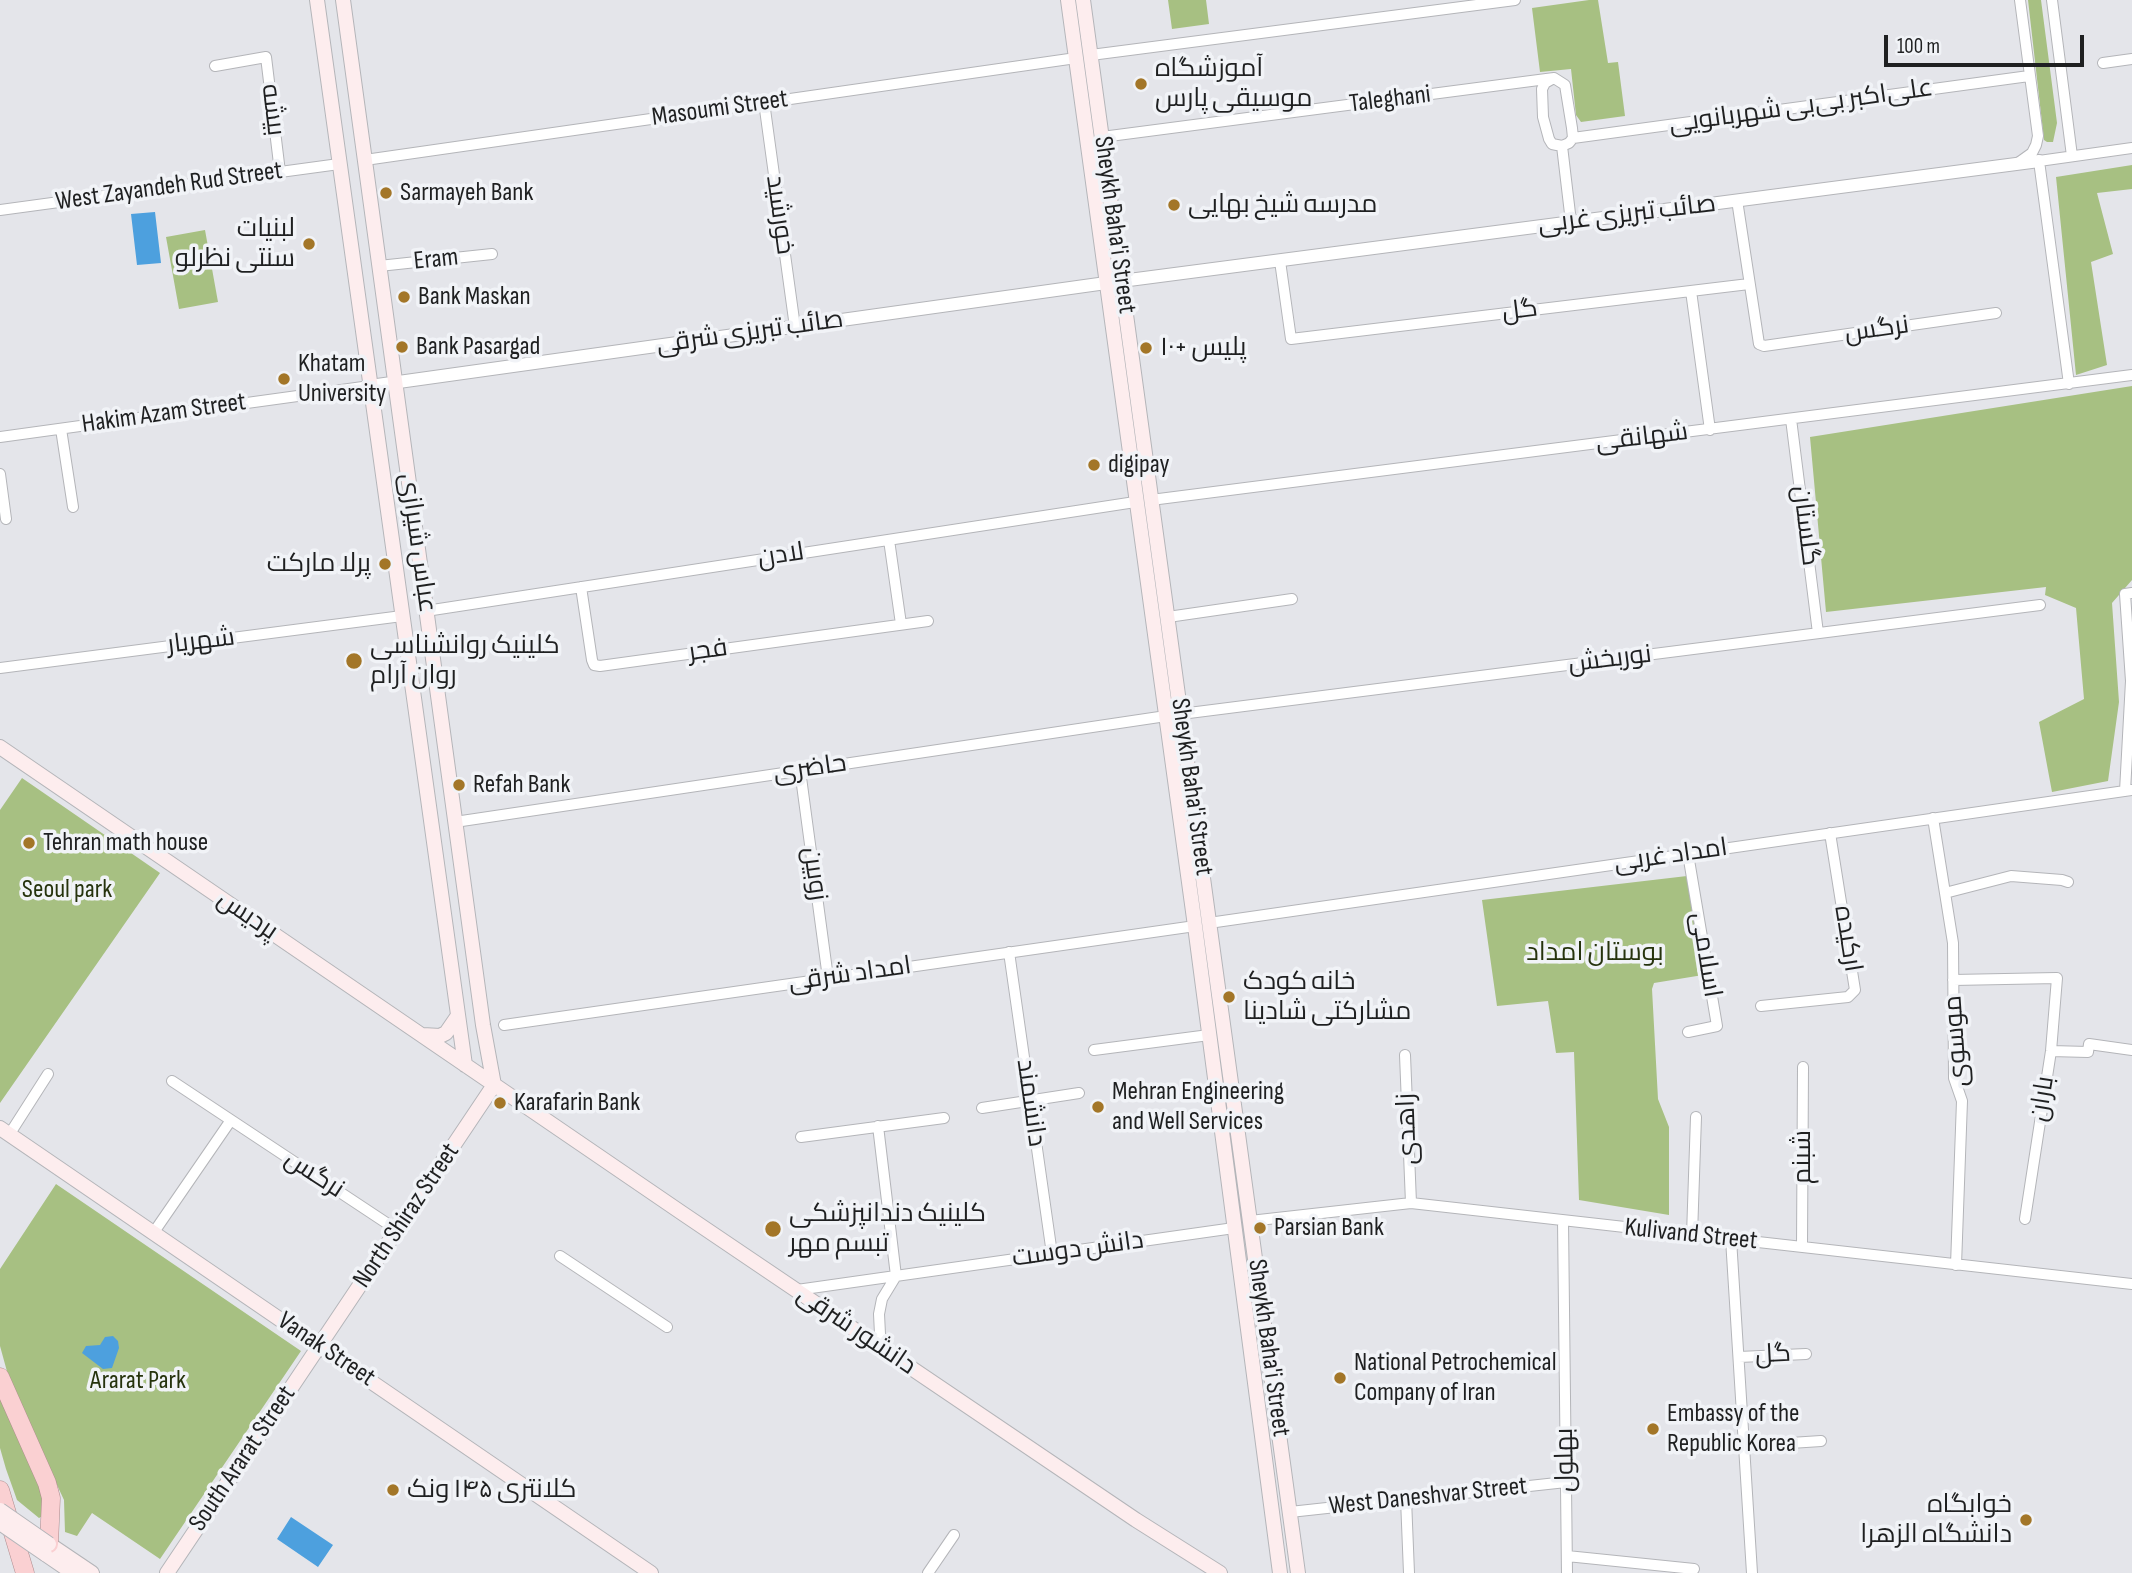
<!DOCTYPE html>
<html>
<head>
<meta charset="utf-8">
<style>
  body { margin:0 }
  #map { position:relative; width:2132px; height:1573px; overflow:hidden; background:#e4e5ea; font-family:"Sofia Sans Condensed",sans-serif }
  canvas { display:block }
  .scale { position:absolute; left:1884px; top:35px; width:200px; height:32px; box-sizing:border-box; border:4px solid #1f2021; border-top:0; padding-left:9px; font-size:21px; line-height:24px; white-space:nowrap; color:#1f2021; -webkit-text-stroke:5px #f1f3f7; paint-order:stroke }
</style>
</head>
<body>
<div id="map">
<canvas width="2132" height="1573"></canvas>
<div class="scale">100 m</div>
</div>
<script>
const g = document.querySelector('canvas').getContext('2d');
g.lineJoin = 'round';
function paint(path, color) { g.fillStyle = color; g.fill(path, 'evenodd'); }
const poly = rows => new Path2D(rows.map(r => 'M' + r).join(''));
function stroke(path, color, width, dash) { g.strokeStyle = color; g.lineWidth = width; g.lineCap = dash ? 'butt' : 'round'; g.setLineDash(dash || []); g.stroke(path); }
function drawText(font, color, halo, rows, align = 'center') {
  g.font = font + ' "Sofia Sans Condensed",Cairo,sans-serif'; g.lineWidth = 7; g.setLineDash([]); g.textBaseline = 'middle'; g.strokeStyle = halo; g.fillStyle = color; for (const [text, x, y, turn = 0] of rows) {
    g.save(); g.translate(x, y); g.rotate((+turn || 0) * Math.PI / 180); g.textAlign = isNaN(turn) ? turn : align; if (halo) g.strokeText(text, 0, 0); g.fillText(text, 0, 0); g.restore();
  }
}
paint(poly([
  [1168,0,1206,0,1209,24,1172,29],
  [1589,0,1598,0,1608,63,1618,62,1625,116,1581,122,1576,115,1571,69,1540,72,1532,8],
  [2028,0,2041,0,2057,123,2053,142,2047,142,2044,140],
  [2132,165,2132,189,2097,193,2113,254,2091,262,2107,365,2076,375,2056,177],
  [205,230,218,302,179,309,166,237],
  [2132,386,2132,580,2112,603,2119,702,2108,781,2052,792,2039,722,2084,699,2076,608,2045,595,2046,587,1826,612,1810,437],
  [22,778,160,873,0,1103,0,810],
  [1687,876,1703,975,1654,983,1652,989,1658,1099,1669,1127,1669,1215,1579,1200,1574,1052,1556,1053,1548,1001,1497,1006,1482,900],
  [56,1184,301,1351,160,1559,92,1513,77,1536,65,1532,64,1500,11,1386,0,1346,0,1269],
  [0,1391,48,1504,48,1513,39,1518,17,1500,6,1469,0,1448]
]), '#a7c082');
paint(poly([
  [155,212,161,263,137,265,131,214],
  [113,1336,118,1341,119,1348,112,1368,103,1369,82,1353,86,1346,100,1345,105,1337],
  [291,1517,333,1545,318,1567,277,1539]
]), '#4da0de');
const minor = poly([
  [2052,0,2072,156],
  [1091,55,1515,0],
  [2103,63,2132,59],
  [215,66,266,57,280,172],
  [1554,78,1565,85,1572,128,1573,138,1569,143,1562,146,1552,144,1549,139,1543,117,1542,89,1545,83,1554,78],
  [764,102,795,327],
  [1102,137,1554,78],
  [1573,138,2029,76],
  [1562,146,1571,222],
  [365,160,1076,58],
  [2018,163,2032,153,2036,145,2038,136,2020,0],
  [1737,200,1759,344,1764,346,1996,313],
  [0,210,339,164],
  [1280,261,1291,339,1749,284],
  [379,266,492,254],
  [1691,291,1710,430],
  [2069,384,2039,161,2132,148],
  [1791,419,1818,633],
  [61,429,73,507],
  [0,437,370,386],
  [0,474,6,519],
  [1151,500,2132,375],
  [889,540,901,624],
  [581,587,592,660,594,665,600,666,928,621],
  [426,611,1135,502],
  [1168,617,1292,599],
  [0,668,402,616],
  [1181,714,2040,605],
  [800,770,828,978],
  [2125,791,2131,681,2125,594,2132,593],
  [1933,818,1953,943,1954,1078,1962,1101,1956,1265],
  [455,822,1166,716],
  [1945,893,2011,876,2062,880,2068,882],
  [1209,923,2132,790],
  [1009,952,1052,1254],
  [1953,980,2057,978,2051,1051,2025,1219],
  [1761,1006,1848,997,1855,990,1830,833],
  [504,1025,1195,926],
  [1688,1032,1717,1026,1688,854],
  [1094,1050,1209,1035],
  [2051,1051,2088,1052,2089,1044,2132,1050],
  [1405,1055,1411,1203],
  [172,1081,397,1230],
  [982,1108,1079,1093],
  [878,1126,896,1276,882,1299,879,1314,880,1334,884,1349],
  [9,1135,48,1074],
  [801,1137,944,1118],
  [1250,1221,1411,1203,2132,1284],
  [1563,1221,1567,1573],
  [154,1232,231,1120],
  [1692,1235,1696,1117],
  [1731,1239,1752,1573],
  [1802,1247,1803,1067],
  [560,1256,667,1327],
  [797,1290,1234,1228],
  [1739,1357,1806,1354],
  [1745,1446,1821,1441],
  [1406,1499,1409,1573],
  [1290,1512,1566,1482],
  [1567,1556,1694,1569],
  [928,1573,954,1535]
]);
const tertiary = poly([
  [370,386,1106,283,2039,161]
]);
const secondary = poly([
  [317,0,465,1065],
  [1068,0,1195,926,1280,1573],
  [1083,0,1298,1573],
  [0,747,682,1213,1136,1520,1220,1573],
  [423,1035,440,1036,446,1033,457,1017],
  [0,1128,651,1573],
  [49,1544,92,1573],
  [45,1554,73,1573],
  [167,1573,494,1085,483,1025,343,0]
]);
const trunk = poly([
  [0,1377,47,1483,51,1498,49,1544],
  [0,1490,25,1573]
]);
stroke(minor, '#b4b5b9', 12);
stroke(tertiary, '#b4b5b9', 14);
stroke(secondary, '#b4b5b9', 16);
stroke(trunk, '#ad8b8d', 19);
stroke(minor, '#fff', 10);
stroke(tertiary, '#fff', 12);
stroke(secondary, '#fdedee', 14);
stroke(trunk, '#fad0d2', 18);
const secondaryBridge = poly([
  [0,1510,49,1544],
  [0,1523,45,1554]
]);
stroke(secondaryBridge, '#b4b5b9', 16, []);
stroke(secondaryBridge, '#fdedee', 14);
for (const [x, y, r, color] of [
  [1141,84,7,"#a37628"],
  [386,193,7,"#a37628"],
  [1174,205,7,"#a37628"],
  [309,244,7,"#a37628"],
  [404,297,7,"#a37628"],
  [402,347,7,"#a37628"],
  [1146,348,7,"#a37628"],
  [284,379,7,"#a37628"],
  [1094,465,7,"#a37628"],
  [385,564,7,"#a37628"],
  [354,661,9,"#a37628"],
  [459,785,7,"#a37628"],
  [29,843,7,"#a37628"],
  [1229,997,7,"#a37628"],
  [500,1103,7,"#a37628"],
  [1098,1107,7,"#a37628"],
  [1260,1228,7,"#a37628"],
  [773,1229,9,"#a37628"],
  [1340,1378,7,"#a37628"],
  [1653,1429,7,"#a37628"],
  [393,1490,7,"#a37628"],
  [2026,1520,7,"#a37628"]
]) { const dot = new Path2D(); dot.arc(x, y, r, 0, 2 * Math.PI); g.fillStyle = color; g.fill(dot); stroke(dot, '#f1f3f7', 2.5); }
drawText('26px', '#1f2021', '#f1f3f7', [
  ["آموزشگاه",1155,69],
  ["موسیقی پارس",1155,99],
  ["Sarmayeh Bank",400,193],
  ["مدرسه شیخ بهایی",1188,205],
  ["لبنیات",295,229,"right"],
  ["سنتی نظرلو",295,259,"right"],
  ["Bank Maskan",418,297],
  ["Bank Pasargad",416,347],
  ["پلیس +۱۰",1160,348],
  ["Khatam",298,364],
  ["University",298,394],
  ["digipay",1108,465],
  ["پرلا مارکت",371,564,"right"],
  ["کلینیک روانشناسی",370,646],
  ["روان آرام",370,676],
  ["Refah Bank",473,785],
  ["Tehran math house",43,843],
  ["خانه کودک",1243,982],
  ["مشارکتی شادینا",1243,1012],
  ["Mehran Engineering",1112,1092],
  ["and Well Services",1112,1122],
  ["Karafarin Bank",514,1103],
  ["کلینیک دندانپزشکی",789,1214],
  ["تبسم مهر",789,1244],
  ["Parsian Bank",1274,1228],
  ["National Petrochemical",1354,1363],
  ["Company of Iran",1354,1393],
  ["Embassy of the",1667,1414],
  ["Republic Korea",1667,1444],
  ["کلانتری ۱۴۵ ونک",407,1490],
  ["خوابگاه",2012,1505,"right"],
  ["دانشگاه الزهرا",2012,1535,"right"]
], 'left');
drawText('26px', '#1f2021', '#f1f3f7', [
  ["Taleghani",1390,100,-7],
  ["علی‌اکبر بی‌بی شهربانویی",1801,107,-8],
  ["Masoumi Street",720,109,-8],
  ["بیشه",272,110,83],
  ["West Zayandeh Rud Street",169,187,-8],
  ["خورشید",779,215,82],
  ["صائب تبریزی غربی",1627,215,-7],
  ["Sheykh Baha'i Street",1114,225,82],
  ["Eram",436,260,-6],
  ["گل",1520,311,-7],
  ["نرگس",1877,330,-8],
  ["صائب تبریزی شرقی",750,333,-8],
  ["Hakim Azam Street",164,414,-8],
  ["شهانقی",1642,438,-7],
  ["گلستان",1805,526,83],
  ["عباس شیرازی",417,543,82],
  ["لادن",781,556,-9],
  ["شهریار",201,642,-7],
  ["فجر",708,651,-8],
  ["نوربخش",1610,660,-7],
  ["حاضری",810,769,-8],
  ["Sheykh Baha'i Street",1191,787,82],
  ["امداد غربی",1671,856,-8],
  ["زوبین",814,874,82],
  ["پردیس",247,916,34],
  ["ارکیده",1847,939,81],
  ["اسلامی",1705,955,81],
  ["امداد شرقی",850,975,-8],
  ["موسوی",1957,1041,-94],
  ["باران",2043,1099,-81],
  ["دانشمند",1030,1103,82],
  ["زاهدی",1408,1129,-92],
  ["شبنم",1803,1157,-90],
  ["نرگس",314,1175,33],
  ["North Shiraz Street",407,1216,-56],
  ["Kulivand Street",1691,1235,6],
  ["دانش دوست",1078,1250,-8],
  ["دانشور شرقی",856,1331,34],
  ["Sheykh Baha'i Street",1268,1348,82],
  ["Vanak Street",326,1350,34],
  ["گل",1773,1355,-3],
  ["South Ararat Street",243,1459,-56],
  ["بهلول",1566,1460,-91],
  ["West Daneshvar Street",1428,1497,-6]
]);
drawText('26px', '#26330d', '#f1f3f7', [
  ["Seoul park",67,890],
  ["بوستان امداد",1595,953],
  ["Ararat Park",138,1381]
]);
</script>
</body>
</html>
